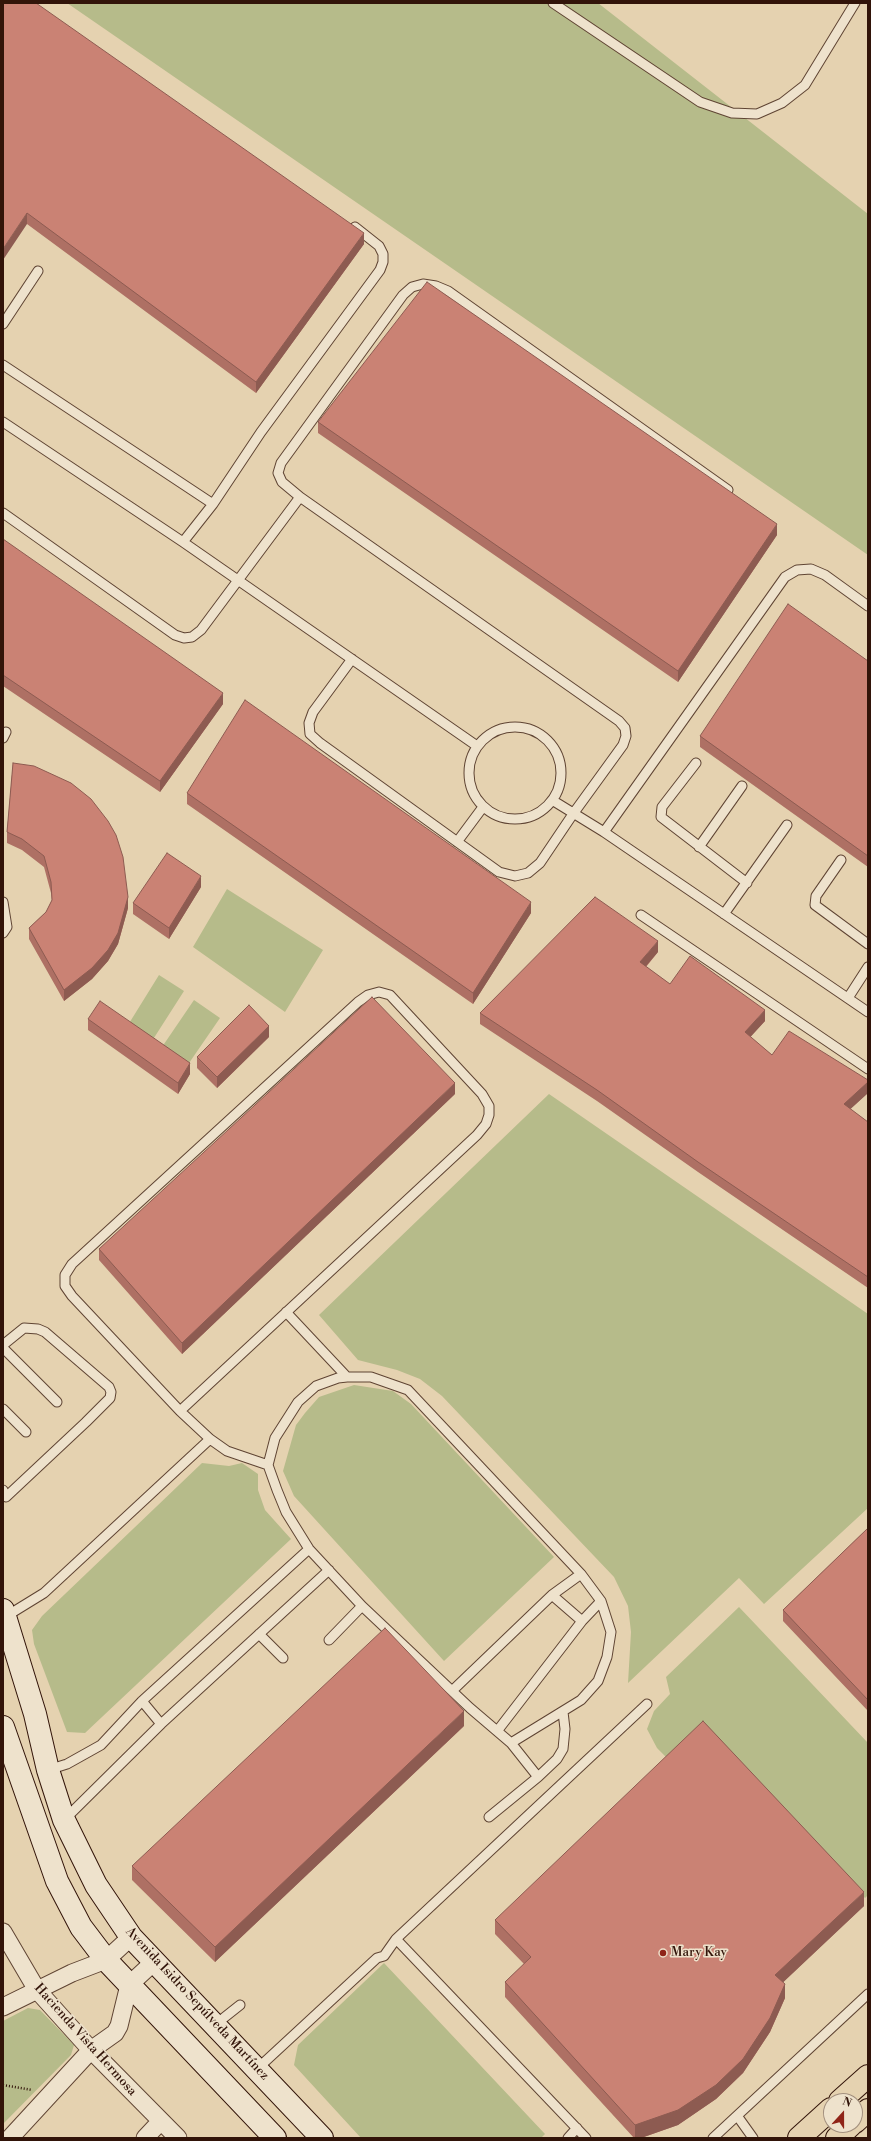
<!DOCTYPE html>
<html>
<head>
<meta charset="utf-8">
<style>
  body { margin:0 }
  #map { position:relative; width:871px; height:2141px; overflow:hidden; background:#e5d2b0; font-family:"Libre Bodoni",serif }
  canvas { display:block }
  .frame { position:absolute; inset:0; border:4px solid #321409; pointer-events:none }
  .north { position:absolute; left:823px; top:2093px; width:40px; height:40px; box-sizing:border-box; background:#eee2cc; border:1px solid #a3907e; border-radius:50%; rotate:21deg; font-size:11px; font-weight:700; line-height:16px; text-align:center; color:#321409 }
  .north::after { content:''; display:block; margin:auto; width:14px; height:18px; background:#8f2418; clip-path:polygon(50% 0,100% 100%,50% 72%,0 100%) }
</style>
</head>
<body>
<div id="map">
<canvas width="871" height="2141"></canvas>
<div class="frame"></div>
<div class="north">N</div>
</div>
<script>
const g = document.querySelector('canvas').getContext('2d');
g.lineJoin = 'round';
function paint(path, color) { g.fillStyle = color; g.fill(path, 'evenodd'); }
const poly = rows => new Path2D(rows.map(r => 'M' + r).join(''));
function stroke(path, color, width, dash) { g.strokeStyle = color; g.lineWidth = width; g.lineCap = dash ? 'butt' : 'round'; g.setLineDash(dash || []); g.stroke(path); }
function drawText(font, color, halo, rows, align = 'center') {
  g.font = font + ' "Libre Bodoni",serif'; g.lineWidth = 3; g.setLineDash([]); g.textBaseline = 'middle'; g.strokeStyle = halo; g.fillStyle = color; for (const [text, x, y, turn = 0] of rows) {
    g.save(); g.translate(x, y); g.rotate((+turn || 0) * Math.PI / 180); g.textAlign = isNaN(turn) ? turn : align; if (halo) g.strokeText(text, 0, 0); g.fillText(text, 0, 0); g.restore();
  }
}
paint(poly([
  [67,3,598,3,868,214,868,555],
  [227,889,323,950,285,1012,193,947],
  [159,975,184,991,152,1041,128,1025],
  [194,1000,220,1018,187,1066,162,1047],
  [549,1094,868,1314,868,1508,764,1604,739,1578,628,1683,631,1632,628,1606,614,1577,442,1396,420,1379,397,1370,358,1360,319,1315],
  [354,1385,393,1391,411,1404,554,1557,444,1661,294,1496,283,1471,296,1425,305,1413,319,1397],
  [202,1463,229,1466,242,1463,258,1474,258,1490,265,1510,291,1539,85,1733,67,1732,34,1644,32,1630,42,1616],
  [739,1607,868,1743,868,1895,865,1898,701,1727,667,1758,657,1748,647,1729,654,1711,670,1694,666,1677],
  [384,1963,545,2134,541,2138,361,2138,294,2065,298,2045],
  [28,2008,40,2010,74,2045,71,2055,3,2124,3,2021]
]), '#b6bb8a');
const lane = poly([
  [553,3,700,102,732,113,757,114,782,103,805,85,855,3],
  [3,324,38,271],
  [3,365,213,504],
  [3,422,183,542,477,746],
  [300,497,282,482,278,473,281,463,403,295,412,287,423,284,436,286,448,291,728,490],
  [3,513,175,635,184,638,192,637,201,630,300,497,619,721,625,728,626,736,623,745,573,814,540,863,528,873,515,876,499,872,320,743,310,734,309,723,313,712,352,659],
  [183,542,213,504,261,432,380,270,383,262,383,254,379,246,355,227],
  '469 773a46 46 0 1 1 92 0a46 46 0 1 1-92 0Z',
  [3,738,6,732],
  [696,763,662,807,661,817,747,883],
  [552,800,604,832,868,1012],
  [604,832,785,577,797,570,811,569,825,575,868,606],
  [457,842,483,807],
  [699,847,742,786],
  [841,860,816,896,815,905,868,944],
  [3,902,7,927,3,933],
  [724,914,787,825],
  [641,915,868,1069],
  [848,998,868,967],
  [286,1312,347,1377],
  [3,1345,24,1328,38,1329,45,1332,109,1387,111,1392,110,1398,86,1422,6,1497,3,1490],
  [3,1348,57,1402],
  [347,1377,371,1377,408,1390,581,1574,601,1601,611,1632,607,1657,598,1681,581,1700,511,1743,470,1708,362,1606,309,1549,286,1512,277,1490,268,1465,275,1438,298,1402,316,1386,338,1378,347,1377],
  [3,1409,26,1432],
  [180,1411,477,1135,486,1124,489,1115,489,1106,482,1094,390,995,379,992,368,995,358,1002,72,1264,65,1275,65,1286,72,1296,180,1411,210,1439,227,1451,268,1465],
  [552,1595,582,1621],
  [5,1617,44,1593,210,1439],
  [259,1634,283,1658],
  [329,1640,362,1606],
  [453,1690,552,1595,581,1574],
  [142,1701,161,1724],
  [498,1730,582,1621,601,1601],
  [48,1770,67,1764,101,1745,142,1701,309,1549],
  [538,1777,557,1759,563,1749,565,1729,563,1712],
  [489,1817,538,1777,511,1743],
  [64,1820,161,1724,329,1570],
  [396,1939,586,2138],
  [216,2024,240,2005],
  [257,2069,377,1958,384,1956,396,1939,647,1704],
  [738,2117,753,2138],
  [568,2138,577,2128],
  [713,2138,868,1994]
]);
const street = poly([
  [3,1932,37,1990,91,2050,178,2138],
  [3,2007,72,1973,106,1960,131,1937],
  [10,2138,91,2050,115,2033,119,2026,129,1985,155,1961],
  [145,2138,160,2122]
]);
const secondary = poly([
  [3,1610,35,1714,48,1770,64,1820,96,1885,131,1937,322,2138],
  [3,1727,57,1881,81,1927,106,1960,275,2138]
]);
const highway = poly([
  [840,2101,868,2076],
  [855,2122,868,2110],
  [799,2138,831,2109],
  [837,2138,851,2125]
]);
stroke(lane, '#5f4433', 11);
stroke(street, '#5f4433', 19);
stroke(secondary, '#321409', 24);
stroke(highway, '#321409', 24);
stroke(poly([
  [3,2085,32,2090]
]), '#321409', 2.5, [1, 2]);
stroke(lane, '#eee2cc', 9);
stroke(street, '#eee2cc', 17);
stroke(secondary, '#eee2cc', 22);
stroke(highway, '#e5d2b0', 22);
paint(poly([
  [3,3,364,244,256,393,27,224],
  [318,422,777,535,678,682,318,433],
  [3,539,223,704,160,792,3,686],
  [868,661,868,867,700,747,700,736],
  [13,763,128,908,118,944,108,961,92,979,64,1001,29,939,29,928,46,912,52,900,51,893,44,867,22,850,7,843,7,832],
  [187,793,531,913,473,1004,187,804],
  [201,887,169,939,133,914,133,903],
  [658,952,646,967,670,984,765,1021,750,1037,772,1055,868,1080,868,1093,850,1109,868,1122,868,1288,698,1172,597,1101,480,1024,480,1013],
  [88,1019,190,1074,178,1094,88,1030],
  [269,1037,217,1088,197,1068,197,1057],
  [455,1094,182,1354,99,1260,99,1249],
  [868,1528,868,1711,783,1621,783,1610],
  [464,1726,215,1962,132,1880,132,1866],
  [864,1906,783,1982,785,1998,770,2032,743,2073,716,2099,678,2125,641,2138,634,2138,505,1997,505,1982,524,1964,495,1934,495,1920]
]), '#ae7064');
paint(poly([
  [27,213,27,224,3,260,3,249],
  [364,233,364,244,256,393,256,382],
  [777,524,777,535,678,682,678,671],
  [223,693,223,704,160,792,160,781],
  [201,876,201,887,169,939,169,928],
  [128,897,128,908,118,944,108,961,92,979,64,1001,64,990],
  [531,902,531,913,473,1004,473,993],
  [658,941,658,952,640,973,640,962],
  [765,1010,765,1021,745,1043,745,1032],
  [269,1026,269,1037,217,1088,217,1077],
  [190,1063,190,1074,178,1094,178,1083],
  [868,1082,868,1093,844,1115,844,1104],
  [455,1083,455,1094,182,1354,182,1343],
  [464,1711,464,1726,215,1962,215,1947],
  [864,1892,864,1906,775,1990,775,1975],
  [785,1984,785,1998,770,2032,743,2073,716,2099,678,2125,641,2138,635,2138,635,2125]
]), '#8d5b51');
const building = poly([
  [3,3,36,3,364,233,256,382,27,213,3,249,3,3],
  [427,282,777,524,678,671,318,422,427,282],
  [3,539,223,693,160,781,3,675,3,539],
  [788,604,868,661,868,856,700,736,788,604],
  [245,700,531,902,473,993,187,793,245,700],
  [13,763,34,766,71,783,91,799,108,821,116,835,123,857,128,897,118,933,108,950,92,968,64,990,29,928,46,912,52,900,51,882,44,856,22,839,7,832,13,763],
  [167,853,201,876,169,928,133,903,167,853],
  [595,897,658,941,640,962,670,984,690,956,765,1010,745,1032,772,1055,789,1031,868,1080,868,1082,844,1104,868,1122,868,1277,698,1162,597,1090,480,1013,595,897],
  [372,997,455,1083,182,1343,99,1249,372,997],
  [100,1001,190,1063,178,1083,88,1019,100,1001],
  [249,1005,269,1026,217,1077,197,1057,249,1005],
  [868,1528,868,1700,783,1610,868,1528],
  [385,1628,464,1711,215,1947,132,1866,385,1628],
  [703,1721,864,1892,775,1975,785,1984,770,2018,743,2059,716,2085,678,2110,635,2125,505,1982,531,1957,495,1920,703,1721]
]);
paint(building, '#ca8274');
stroke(building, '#8d5b51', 1);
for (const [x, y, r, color] of [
  [663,1953,4,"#8f2418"]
]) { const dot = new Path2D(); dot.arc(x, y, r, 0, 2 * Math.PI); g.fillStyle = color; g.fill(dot); stroke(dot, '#eee2cc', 1.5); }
drawText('13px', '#321409', '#eee2cc', [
  ["Mary Kay",671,1953]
], 'left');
drawText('13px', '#321409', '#eee2cc', [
  ["Avenida Isidro Sepúlveda Martínez",197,2004,47],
  ["Hacienda Vista Hermosa",85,2040,48]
]);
</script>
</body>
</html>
